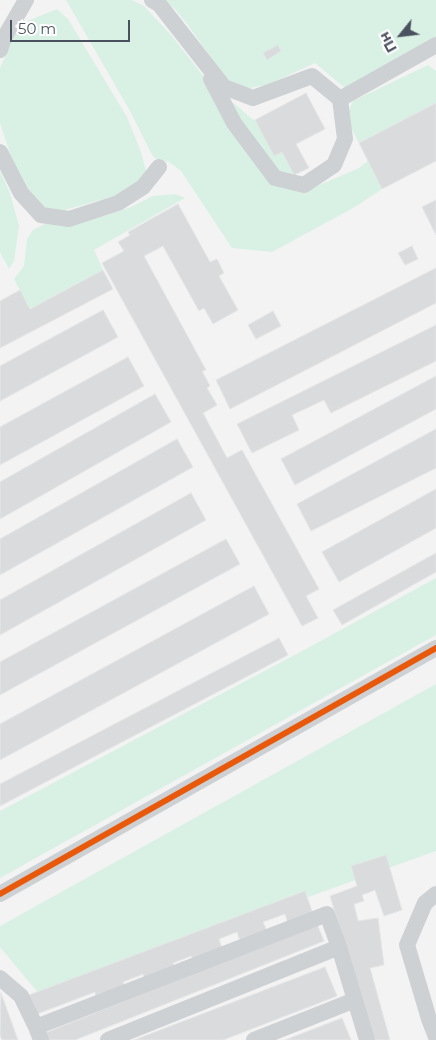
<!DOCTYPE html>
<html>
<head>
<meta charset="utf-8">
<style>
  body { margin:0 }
  #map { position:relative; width:436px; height:1040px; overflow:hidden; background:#f3f3f3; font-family:Montserrat,sans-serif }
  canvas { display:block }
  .north { position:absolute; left:376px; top:10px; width:50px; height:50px; -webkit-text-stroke:4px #fff; paint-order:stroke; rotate:241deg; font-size:14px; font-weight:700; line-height:20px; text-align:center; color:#4a525f }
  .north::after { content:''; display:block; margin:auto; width:18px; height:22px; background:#4a525f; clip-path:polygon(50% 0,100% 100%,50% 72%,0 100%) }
  .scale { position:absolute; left:10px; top:20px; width:120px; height:22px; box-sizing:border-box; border:2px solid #4a525f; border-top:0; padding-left:6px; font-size:15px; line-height:18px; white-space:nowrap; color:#4a525f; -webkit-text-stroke:4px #fff; paint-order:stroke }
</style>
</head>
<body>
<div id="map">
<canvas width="436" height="1040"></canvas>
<div class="north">Пн</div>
<div class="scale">50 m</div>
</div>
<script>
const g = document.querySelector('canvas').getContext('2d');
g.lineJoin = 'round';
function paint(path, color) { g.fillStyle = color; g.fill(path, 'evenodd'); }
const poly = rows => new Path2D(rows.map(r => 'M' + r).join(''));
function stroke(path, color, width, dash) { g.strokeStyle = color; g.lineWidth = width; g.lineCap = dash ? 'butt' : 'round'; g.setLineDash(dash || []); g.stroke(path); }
paint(poly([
  [66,0,132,0,144,6,172,36,207,81,226,100,235,104,252,119,255,120,274,155,282,152,294,175,308,190,359,168,368,161,382,189,355,207,272,252,232,248,181,171,169,162,156,159,152,155,130,111],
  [163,0,436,0,436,42,346,89,315,63,267,85,249,88,230,81,224,76,187,24,175,9],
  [57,9,68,19,127,117,141,152,147,174,122,194,61,211,43,207,17,175,0,123,0,68,11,42,20,24],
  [428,65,436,71,436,103,359,143,349,124,347,115,353,101],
  [0,171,10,193,19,226,14,261,9,269,0,252],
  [175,194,185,198,94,250,103,270,30,309,14,279,24,266,27,239,33,230,45,224,68,222,104,216,131,207,153,196],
  [436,578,436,635,0,878,0,811,306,649],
  [436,684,436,851,39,994,0,947,0,926]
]), '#d9f1e5');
const building = poly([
  [278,45,281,51,267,60,263,53,278,45],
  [306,93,325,129,296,144,309,168,294,175,282,152,274,156,255,120,306,93],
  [436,103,436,161,382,189,359,143,436,103],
  [436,200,436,235,422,207,436,200],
  [178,204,210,262,217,259,224,273,219,276,238,310,213,324,204,308,199,311,163,246,144,256,206,370,202,371,210,386,207,388,217,405,203,413,227,458,242,450,319,589,306,596,318,618,302,626,102,263,124,251,118,242,130,235,128,232,178,204],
  [412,246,418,259,405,265,398,253,412,246],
  [436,268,436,303,230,409,216,380,436,268],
  [103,270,113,289,0,348,0,301,20,290,30,309,103,270],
  [103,310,118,337,0,401,0,366,103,310],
  [273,311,281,326,256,339,248,325,273,311],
  [436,325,436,361,331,413,324,400,292,415,299,430,252,453,237,424,436,325],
  [128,357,144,386,0,465,0,427,128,357],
  [436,376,436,409,295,485,281,459,436,376],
  [155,394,171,422,0,519,0,482,155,394],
  [436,429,436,468,311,531,297,504,436,429],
  [177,439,193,467,0,575,0,539,177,439],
  [436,489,436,528,339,582,322,552,436,489],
  [191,493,206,520,0,635,0,600,191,493],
  [226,539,240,564,0,695,0,662,226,539],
  [436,553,436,572,342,625,333,610,436,553],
  [254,586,269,614,0,760,0,724,254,586],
  [279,638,288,655,0,806,0,784,279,638],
  [386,855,402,910,384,916,375,890,362,895,364,901,354,904,358,921,378,918,384,965,370,968,390,1040,374,1040,330,896,357,886,351,866,386,855],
  [305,891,313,914,288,924,285,914,263,922,267,931,240,941,237,932,219,939,222,948,193,959,191,956,173,963,174,968,145,979,143,974,123,982,124,985,96,996,95,992,37,1014,29,995,305,891],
  [317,924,324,941,75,1040,48,1040,45,1033,317,924],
  [325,967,337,996,223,1040,134,1040,325,967],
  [1,993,18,1040,2,1040,0,1035,1,993],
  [342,1018,351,1040,285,1040,342,1018]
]);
paint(building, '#dadbdd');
stroke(building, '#e4e5e6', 1);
stroke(poly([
  [152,0,159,4,224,87,253,98,312,76,340,99,436,45],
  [0,50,4,38,26,0],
  [211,79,234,123,275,178,304,185,334,165,345,139,340,99],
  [0,152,21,193,41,215,69,219,118,203,143,187,159,167],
  [0,894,436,648],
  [436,894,425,903,407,945,429,1019,436,1037],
  [0,978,21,996,36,1027,41,1040],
  [36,1027,327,914,339,947,367,1040],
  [108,1040,339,947],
  [254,1040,355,1000]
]), '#ced1d4', 16);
stroke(poly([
  [0,894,436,648]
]), '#e8590c', 6);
</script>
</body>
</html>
